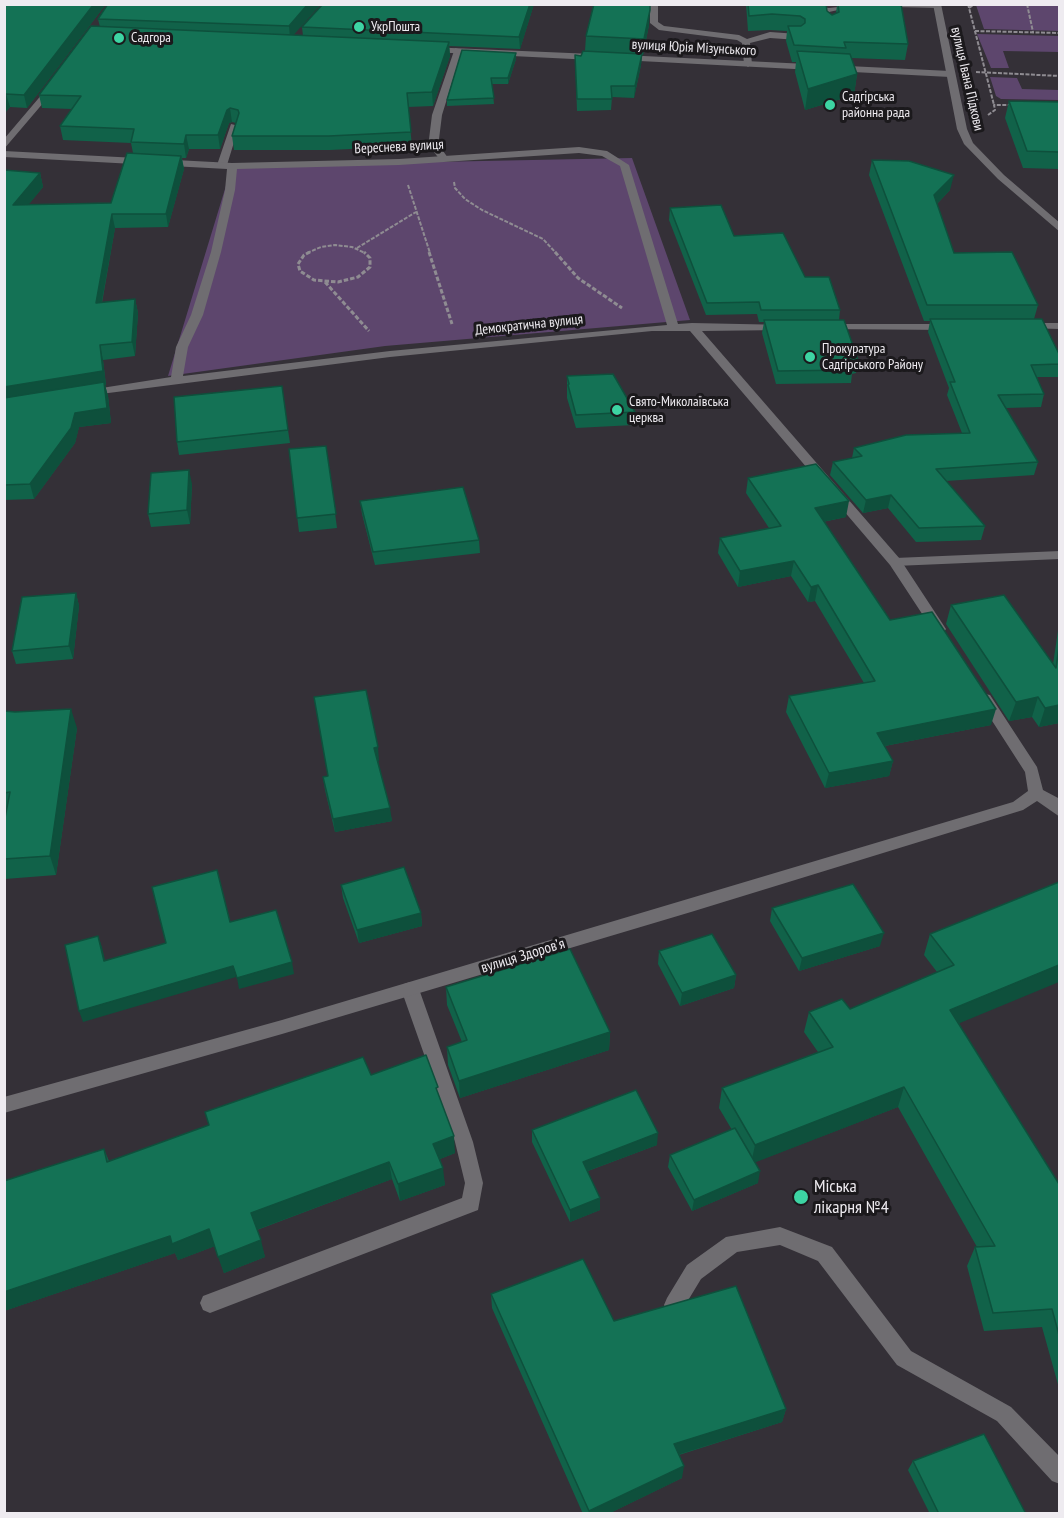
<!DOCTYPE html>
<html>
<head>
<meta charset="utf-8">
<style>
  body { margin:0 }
  #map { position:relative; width:1064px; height:1518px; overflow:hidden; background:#343037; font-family:"PT Sans Narrow",sans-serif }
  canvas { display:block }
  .frame { position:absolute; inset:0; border:6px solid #eeebf0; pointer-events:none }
</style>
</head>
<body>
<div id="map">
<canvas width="1064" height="1518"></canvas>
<div class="frame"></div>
</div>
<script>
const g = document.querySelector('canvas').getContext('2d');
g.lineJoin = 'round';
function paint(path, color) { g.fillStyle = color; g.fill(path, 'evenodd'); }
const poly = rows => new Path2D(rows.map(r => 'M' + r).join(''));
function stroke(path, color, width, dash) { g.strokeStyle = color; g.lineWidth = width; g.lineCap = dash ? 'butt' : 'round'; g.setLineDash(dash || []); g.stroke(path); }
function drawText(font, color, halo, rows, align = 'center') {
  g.font = font + ' "PT Sans Narrow",sans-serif'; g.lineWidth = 6; g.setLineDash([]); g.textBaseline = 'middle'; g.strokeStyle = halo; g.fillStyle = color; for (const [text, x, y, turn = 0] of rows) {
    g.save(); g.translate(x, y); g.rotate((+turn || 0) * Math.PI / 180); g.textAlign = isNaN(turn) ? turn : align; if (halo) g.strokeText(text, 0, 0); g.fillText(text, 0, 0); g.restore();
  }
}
paint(poly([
  [976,5,1059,5,1059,31,984,29],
  [977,34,1059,36,1059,52,1003,51,1009,68,991,68],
  [990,77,1017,78,1022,89,1059,90,1059,100,1001,99,996,96],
  [632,158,690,320,385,346,168,376,232,166]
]), '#5d466d');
stroke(poly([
  [968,4,994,105],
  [1027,4,1033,32],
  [969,8,975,4],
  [975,31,1060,33],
  [976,72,1060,76],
  [988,115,995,110,994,105,1011,105],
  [454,182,455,188,465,199,482,210,543,239,556,253],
  [408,185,430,253],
  [357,248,416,212],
  [307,253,321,247,335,245,352,247,365,253]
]), '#8f8c92', 2, [4, 1.5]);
stroke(poly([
  [310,252,304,255,298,264,300,271,314,280,338,282,358,277,370,267,370,258,364,252],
  [429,252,452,324],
  [555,252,578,278,622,308],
  [325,282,369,331]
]), '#8f8c92', 3, [4.5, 2]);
paint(poly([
  [650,4,658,4,658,22,664,26,739,35,747,39,770,32,798,34,802,37,798,40,770,38,750,43,752,64,748,67,744,64,742,43,737,40,659,30,650,23,650,4],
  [796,4,829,8,865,4,829,12,806,10,796,4],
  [940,4,940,8,937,8,895,7,891,5,940,4],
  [455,48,462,50,442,115,439,139,441,148,448,158,443,161,440,160,431,148,429,139,432,115,455,48],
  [231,124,239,126,227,165,222,168,217,165,231,124],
  [1060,551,1060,559,895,566,888,562,895,558,1060,551],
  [410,982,416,984,419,989,473,1142,483,1183,478,1210,210,1313,203,1310,200,1303,203,1296,462,1198,465,1183,455,1142,401,989,404,984,410,982],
  [780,1227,832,1247,911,1351,1011,1407,1060,1457,1060,1484,1052,1481,997,1421,897,1365,818,1261,780,1245,737,1252,701,1279,681,1312,674,1315,667,1312,664,1305,667,1298,687,1265,726,1237,780,1227]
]), '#6f6d71');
paint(poly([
  [428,47,593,54,597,57,593,60,431,52,427,49,428,47],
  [623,55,950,71,954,74,950,77,620,60,620,56,623,55],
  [579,147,607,151,629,165,678,324,692,323,788,325,788,329,784,330,702,331,900,559,946,629,944,632,934,632,890,565,690,331,652,331,390,357,85,396,85,392,89,390,171,377,176,347,191,315,211,252,225,190,227,169,4,157,4,151,232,163,399,159,579,147],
  [579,153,602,156,620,166,667,325,390,351,183,376,188,347,203,315,221,252,235,190,237,169,399,165,579,153],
  [1027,323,1060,323,1060,329,1023,328,1023,324,1027,323],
  [826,324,949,324,955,327,949,330,822,329,822,325,826,324],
  [985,694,990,695,1037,767,1043,790,1060,799,1060,817,1037,801,1023,810,691,912,282,1034,4,1113,4,1097,282,1020,1013,802,1028,791,1025,772,978,699,985,694]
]), '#6f6d71');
paint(poly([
  [933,4,941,4,967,129,973,143,1004,175,1060,223,1060,232,998,179,964,144,957,129,933,4],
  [49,86,56,88,4,149,4,139,49,86]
]), '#6f6d71');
paint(poly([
  [4,4,106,4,27,108,10,107,4,114],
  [321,4,293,35,303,36,302,27,323,4,534,4,520,49,449,46,450,56,433,106,408,107,412,146,330,150,234,150,232,136,236,123,232,122,229,123,220,149,189,149,186,158,182,158,184,169,168,227,115,228,102,303,135,299,138,313,135,356,103,360,106,385,105,385,108,396,111,423,79,427,75,443,34,499,4,500,4,170,40,173,43,187,28,205,111,203,133,153,131,143,63,140,60,126,72,109,42,108,39,95,100,27,98,19],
  [746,4,901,4,908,44,905,60,851,58,857,74,854,95,805,110,795,72,796,62,792,62,786,41,787,31,770,30,748,31],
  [826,5,837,5,836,13,832,15,827,11],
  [649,25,643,55,642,55,641,65,634,98,612,97,611,110,577,111,575,55,581,56,585,51,586,36],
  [516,59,508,84,492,84,494,104,447,106,447,100],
  [1009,101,1059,102,1059,169,1023,168,1005,118],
  [872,160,950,190,937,204,954,253,1038,305,1034,319,1059,354,1059,377,1037,377,1044,394,1041,407,1006,408,1038,462,1034,475,946,481,985,526,981,540,916,542,888,508,863,513,830,475,833,462,852,458,854,448,962,433,947,395,949,388,928,332,930,321,924,321,869,175],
  [670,208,734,236,805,277,840,310,839,320,858,360,856,373,852,374,851,383,776,384,762,333,764,322,759,322,757,314,706,315,669,220],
  [567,376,635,412,634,425,576,428,567,398],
  [288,430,290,443,179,455,177,442],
  [326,446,337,528,299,532,289,449],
  [748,478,846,517,823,522,890,620,991,725,885,746,893,761,889,776,825,788,786,712,789,696,864,683,815,601,808,602,791,576,738,587,718,553,720,538,769,528,746,493],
  [192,484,190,524,151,527,148,514],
  [360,501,479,540,480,553,375,565,362,514],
  [76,593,79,606,73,659,16,664,12,651],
  [951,605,1053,664,1059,624,1059,723,1039,727,1032,717,1009,721,946,624],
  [314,697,379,761,378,761,392,821,335,832,325,790,323,777,328,776],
  [4,711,15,712,77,728,56,875,5,879,4,876,4,823,6,812,4,812],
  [1059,882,959,1024,1059,1184,1059,1388,1042,1327,984,1331,967,1266,975,1247,977,1247,898,1107,755,1162,758,1183,692,1211,668,1167,670,1155,732,1130,719,1108,722,1088,818,1052,804,1032,809,1012,850,1009,937,972,924,955,930,934],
  [341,885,421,913,422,926,359,943,343,898],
  [772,908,880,946,799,971,770,921],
  [659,951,736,975,734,988,680,1006,658,964],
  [446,987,610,1032,609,1050,460,1098,448,1065,447,1047,462,1042,447,1005],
  [371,1075,439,1096,455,1153,440,1159,445,1185,400,1201,392,1179,257,1230,265,1257,224,1273,215,1246,178,1260,175,1253,4,1311,104,1149,109,1161,209,1126,205,1112],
  [532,1130,657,1145,588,1171,600,1210,570,1222,532,1142],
  [491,1294,614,1321,786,1409,782,1422,679,1455,682,1478,608,1514,583,1514,492,1308],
  [913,1461,1026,1514,930,1514,908,1470]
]), '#116249');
paint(poly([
  [94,4,106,4,27,108,24,95],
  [308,4,321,4,290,39,289,26],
  [530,4,534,4,520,49,519,37],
  [650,10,649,25,643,55,644,39],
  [449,42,450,56,433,106,432,92],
  [516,53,516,59,508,84,508,78],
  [642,54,641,65,634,98,635,86],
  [857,74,854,95,805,110,808,89],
  [6,94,10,107,4,114,4,97],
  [230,108,232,122,229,123,220,149,218,135,227,110],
  [186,135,189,149,186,158,184,144],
  [181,156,184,169,168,227,166,214],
  [40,173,43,187,17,219,13,205],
  [954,175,950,190,931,210,934,195],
  [112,214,115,228,99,317,96,303],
  [135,299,138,313,135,356,132,342],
  [100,345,103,360,106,385,105,385,108,396,111,423,79,427,75,443,34,499,30,484,75,413,4,402,4,387],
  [189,470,192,484,190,524,187,510],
  [891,495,888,508,863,513,866,500],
  [849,501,846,517,812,524,815,508],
  [794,561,791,576,738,587,740,571],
  [818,585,815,601,808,602,811,587],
  [76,593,79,606,73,659,69,646],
  [1038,697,1032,717,1009,721,1016,702],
  [1059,705,1059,723,1039,727,1045,708],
  [71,709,77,728,56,875,50,856],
  [996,709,991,725,874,748,877,733],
  [378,747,379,761,376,761,374,748],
  [893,761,889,776,825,788,829,773],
  [390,808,392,821,335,832,333,819],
  [421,913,422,926,359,943,357,930],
  [884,933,880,946,799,971,802,958],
  [98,936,102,947,108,973,104,961],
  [292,962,294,974,239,989,237,978],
  [1059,965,1059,982,943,1030,950,1010],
  [233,966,236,977,83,1022,79,1011],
  [736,975,734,988,680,1006,682,993],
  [610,1032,609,1050,460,1098,459,1081],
  [904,1087,898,1107,751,1164,755,1145],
  [658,1133,657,1145,582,1173,583,1162],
  [454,1136,455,1153,435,1161,433,1144],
  [389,1162,392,1179,256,1230,251,1213],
  [443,1168,445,1185,400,1201,398,1184],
  [760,1171,758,1183,692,1211,694,1200],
  [600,1198,600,1210,570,1222,570,1210],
  [209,1229,215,1246,178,1260,175,1253,4,1311,4,1292,170,1236],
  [261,1240,265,1257,224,1273,218,1257],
  [786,1409,782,1422,671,1457,674,1444],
  [684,1466,682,1478,608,1514,588,1514,589,1511]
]), '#0e503c');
const building = poly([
  [4,4,94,4,24,95,6,94,4,97,4,4],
  [108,4,308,4,289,26,98,19,108,4],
  [323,4,530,4,519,37,302,27,323,4],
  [594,4,650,4,650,10,644,39,586,36,594,4],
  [748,4,826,4,827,11,832,15,839,12,838,4,901,4,908,44,844,42,846,48,794,45,788,26,801,26,805,23,805,19,800,16,772,14,749,16,748,4],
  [91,26,449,42,432,92,407,93,411,132,329,136,232,136,239,113,238,110,230,108,227,110,218,135,186,135,184,144,131,142,134,129,60,126,81,96,39,95,91,26],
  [462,50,516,53,508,78,491,78,494,98,447,100,462,50],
  [583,51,642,54,635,86,611,86,612,99,577,99,575,55,581,56,583,51],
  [797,51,850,54,857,74,808,89,797,51],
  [1009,101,1059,102,1059,152,1027,151,1009,101],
  [127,153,181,156,166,214,112,214,96,303,135,299,132,342,100,345,103,371,4,387,4,170,40,173,13,205,111,203,127,153],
  [872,160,909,161,954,175,934,195,954,253,1012,252,1038,305,927,305,872,160],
  [721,205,734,236,783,233,805,277,829,277,840,310,761,310,759,302,707,303,670,208,721,205],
  [930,319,1042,319,1059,354,1059,364,1031,365,1044,394,998,395,1038,462,936,469,985,526,919,528,891,495,866,500,833,462,862,456,854,448,906,435,970,433,950,382,955,382,930,319],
  [764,320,844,320,858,360,850,361,853,370,778,371,764,320],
  [613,374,635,412,576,415,568,385,569,384,567,376,613,374],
  [104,382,107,408,75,413,71,428,30,484,4,485,4,398,104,382],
  [282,386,288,430,177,442,174,397,282,386],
  [326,446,336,514,297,518,289,449,326,446],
  [816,464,849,501,815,508,890,620,932,612,996,709,877,733,893,761,829,773,789,696,875,681,818,585,811,587,794,561,740,571,720,538,781,526,748,478,816,464],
  [189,470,187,510,148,514,151,473,189,470],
  [463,487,479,540,373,552,360,501,463,487],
  [76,593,69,646,12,651,22,597,76,593],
  [1004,595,1056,668,1059,647,1059,705,1045,708,1038,697,1016,702,951,605,1004,595],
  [366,690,378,747,374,748,390,808,333,819,323,777,328,776,314,697,366,690],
  [71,709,50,856,4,859,4,823,10,792,4,793,4,711,15,712,71,709],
  [404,867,421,913,357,930,341,885,404,867],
  [217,870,230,922,276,910,292,962,237,978,233,966,79,1011,65,945,98,936,104,961,166,943,152,887,217,870],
  [1059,882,1059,965,950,1010,1059,1184,1059,1335,1052,1309,993,1313,975,1247,995,1246,904,1087,755,1145,722,1088,833,1047,809,1012,842,999,850,1009,954,965,930,934,1059,882],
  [853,884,884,933,802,958,772,908,853,884],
  [712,934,736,975,682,993,659,951,712,934],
  [570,949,610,1032,459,1081,447,1047,467,1040,446,987,570,949],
  [426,1055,438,1087,436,1088,454,1136,433,1144,443,1168,398,1184,389,1162,251,1213,261,1240,218,1257,209,1229,172,1244,170,1236,4,1292,4,1181,104,1149,107,1162,209,1125,205,1112,363,1057,371,1075,426,1055],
  [636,1090,658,1133,583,1162,600,1198,570,1210,532,1130,636,1090],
  [735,1128,760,1171,694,1200,670,1155,735,1128],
  [583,1259,614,1321,736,1286,786,1409,674,1444,684,1466,589,1511,491,1294,583,1259],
  [984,1434,1026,1514,939,1514,913,1461,984,1434]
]);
paint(building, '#147255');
stroke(building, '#0e503c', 1.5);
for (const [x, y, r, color] of [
  [359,27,6,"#3dd4a3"],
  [119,38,6,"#3dd4a3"],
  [830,105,6,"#3dd4a3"],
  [810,357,6,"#3dd4a3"],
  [617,410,6,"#3dd4a3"],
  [801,1197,8,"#3dd4a3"]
]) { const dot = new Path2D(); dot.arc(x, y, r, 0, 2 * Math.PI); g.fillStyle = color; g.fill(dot); stroke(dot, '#1b191c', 2); }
drawText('14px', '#eeebf0', '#1b191c', [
  ["УкрПошта",371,27],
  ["Садгора",131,38],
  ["Садгірська",842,97],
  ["районна рада",842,113],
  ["Прокуратура",822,349],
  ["Садгірського Району",822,365],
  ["Свято-Миколаївська",629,402],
  ["церква",629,418]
], 'left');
drawText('14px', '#eeebf0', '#1b191c', [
  ["вулиця Юрія Мізунського",694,48,3],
  ["вулиця Івана Підкови",967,79,77],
  ["Вереснева вулиця",399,147,-3],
  ["Демократична вулиця",529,325,-6]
]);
drawText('15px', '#eeebf0', '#1b191c', [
  ["вулиця Здоровʼя",523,956,-17]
]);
drawText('18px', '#eeebf0', '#1b191c', [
  ["Міська",814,1187],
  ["лікарня №4",814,1208]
], 'left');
</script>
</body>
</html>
